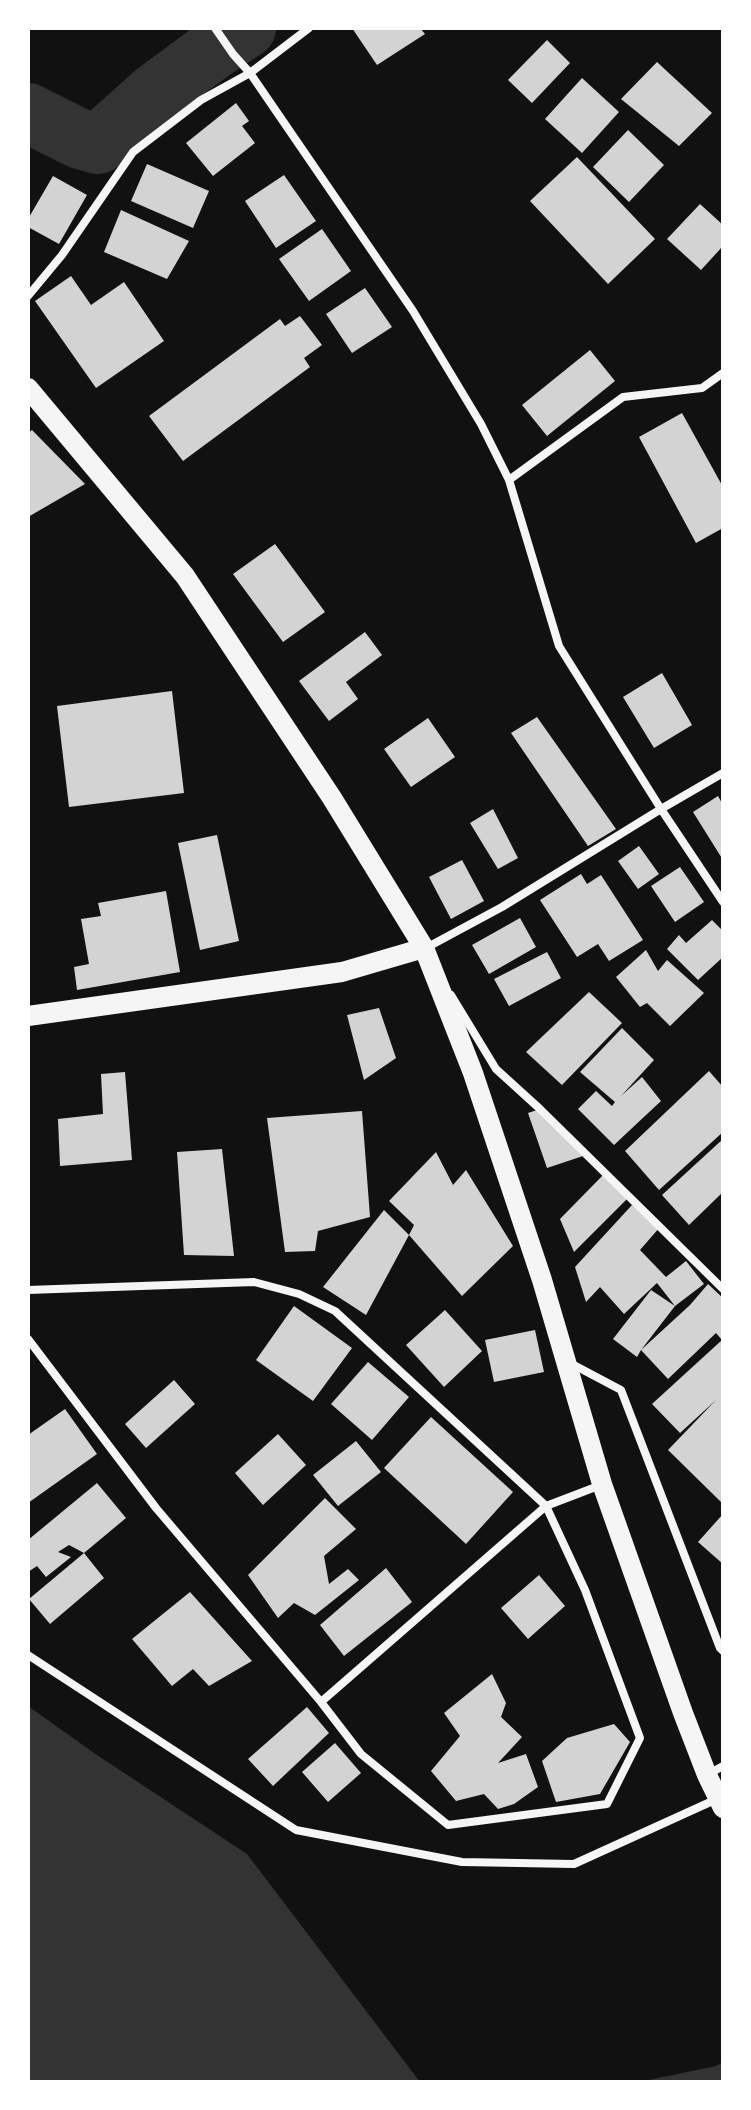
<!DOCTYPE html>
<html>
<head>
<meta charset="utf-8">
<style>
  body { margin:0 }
  #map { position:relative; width:751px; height:2110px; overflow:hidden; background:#111; font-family:Rubik,sans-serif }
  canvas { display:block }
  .frame { position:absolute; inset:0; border:30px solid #fff; pointer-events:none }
</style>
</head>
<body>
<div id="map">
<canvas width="751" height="2110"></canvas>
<div class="frame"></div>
</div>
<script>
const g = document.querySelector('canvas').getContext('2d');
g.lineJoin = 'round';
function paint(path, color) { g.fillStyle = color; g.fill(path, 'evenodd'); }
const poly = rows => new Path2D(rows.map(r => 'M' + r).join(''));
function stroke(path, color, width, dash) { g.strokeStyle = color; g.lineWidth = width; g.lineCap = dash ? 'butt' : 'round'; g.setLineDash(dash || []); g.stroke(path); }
paint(poly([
  [28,1706,94,1753,247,1854,420,2082,28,2082],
  [723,2062,723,2082,639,2082,716,2066]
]), '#333');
stroke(poly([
  [28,113,80,139,98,144,155,93,213,50,246,28]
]), '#333', 60);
paint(poly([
  [352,28,420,28,425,34,377,65],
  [547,40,570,63,532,103,508,80],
  [657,62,712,113,679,146,621,99],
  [582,78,619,112,582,153,545,119],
  [236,103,249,121,242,126,255,143,213,176,186,143],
  [628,130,664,165,629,202,593,167],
  [577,157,655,239,608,284,530,201],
  [147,164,209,191,193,228,131,201],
  [284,175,316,221,276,248,245,201],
  [53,176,87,195,59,244,28,227,28,219],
  [700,204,723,225,723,246,701,270,667,239],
  [121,210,189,241,167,279,104,252],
  [322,229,351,271,309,301,279,259],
  [71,276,91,305,124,282,164,341,96,388,35,301],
  [365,288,392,327,352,353,326,314],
  [300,316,322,345,304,358,310,367,183,461,149,416,280,319,285,326],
  [590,350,615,381,547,436,522,405],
  [682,413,723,487,723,528,696,543,639,437],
  [32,430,85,484,28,517,28,433],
  [275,544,325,612,283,642,233,574],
  [365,632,382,655,346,682,358,699,329,721,299,681],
  [662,673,692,725,654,748,623,697],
  [172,691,184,793,69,807,57,706],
  [537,717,616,829,588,846,511,733],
  [428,718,455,757,411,787,384,749],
  [718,796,723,805,723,860,693,812],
  [493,809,518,858,498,869,470,823],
  [217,835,239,941,200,950,178,843],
  [639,846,659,874,638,889,618,861],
  [462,860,484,901,451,919,429,877],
  [680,867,704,902,675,922,651,886],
  [581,874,587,884,601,875,643,940,609,961,598,944,577,957,540,900],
  [166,891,180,972,77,990,74,967,89,964,81,919,101,916,98,903],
  [520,918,536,947,489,974,472,945],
  [712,920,723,931,723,957,698,980,667,949,679,935,686,943],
  [646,950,658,971,667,960,704,993,670,1026,647,1003,640,1007,616,977],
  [547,952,561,978,509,1006,494,979],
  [589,992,622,1023,562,1085,526,1052],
  [379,1008,396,1058,364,1080,347,1015],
  [622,1028,654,1060,621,1096,642,1077,661,1101,614,1145,578,1109,596,1091,612,1106,615,1102,580,1072],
  [709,1071,723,1087,723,1132,659,1190,625,1151],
  [125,1072,132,1160,60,1166,58,1119,103,1114,101,1074],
  [540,1109,586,1155,547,1168,528,1113],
  [362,1111,370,1217,318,1231,315,1251,285,1252,267,1118],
  [723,1139,723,1192,689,1225,662,1195],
  [222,1149,234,1256,184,1255,177,1152],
  [436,1152,453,1185,466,1170,513,1246,462,1296,409,1235,366,1315,323,1287,384,1210,409,1235,414,1225,389,1201],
  [605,1173,629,1197,574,1252,560,1219],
  [632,1205,660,1227,640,1250,666,1277,686,1261,704,1284,675,1306,641,1350,690,1305,708,1284,723,1298,723,1500,721,1502,668,1450,716,1400,680,1433,652,1404,722,1340,716,1333,668,1379,641,1350,637,1357,613,1339,651,1290,675,1306,657,1283,624,1314,600,1287,586,1302,575,1267],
  [294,1306,352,1348,313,1401,256,1360],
  [445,1310,482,1351,444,1387,406,1345],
  [535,1330,544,1372,494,1382,485,1340],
  [368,1362,409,1397,372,1440,331,1404],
  [174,1380,195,1404,146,1448,125,1424],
  [65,1409,97,1454,28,1503,28,1435],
  [431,1417,513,1492,466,1544,384,1468],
  [278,1434,306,1465,263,1505,235,1473],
  [356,1441,381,1472,338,1506,313,1475],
  [97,1483,126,1518,84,1553,69,1545,58,1552,71,1557,46,1577,37,1566,28,1572,28,1540],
  [325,1498,356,1529,324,1556,329,1584,348,1569,359,1580,315,1615,294,1603,278,1618,248,1575],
  [723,1514,723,1564,698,1542],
  [84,1553,104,1578,50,1624,29,1599],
  [386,1568,412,1602,344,1656,320,1625],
  [539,1575,565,1606,528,1639,501,1608],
  [190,1592,252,1661,209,1686,193,1669,172,1686,132,1639],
  [492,1674,506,1703,501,1717,522,1737,498,1763,526,1754,538,1787,514,1804,498,1809,484,1794,456,1801,431,1771,460,1736,444,1713],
  [307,1707,329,1733,273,1786,248,1759],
  [614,1724,630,1742,600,1794,556,1802,542,1761,567,1738],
  [335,1743,361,1773,328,1802,302,1772]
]), '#d3d3d3');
stroke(poly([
  [215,28,233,54,250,73,413,311,481,424,509,480,559,646,661,809,723,902],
  [28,296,62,255,133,152,201,100,250,73,309,28],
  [509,480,623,397,702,388,723,373],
  [424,949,502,907,661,809,723,773],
  [451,995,496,1069,540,1109,723,1289],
  [28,1290,254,1282,299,1294,335,1311,546,1506,601,1485],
  [28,1339,156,1508,321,1702,361,1754,448,1825,607,1804,640,1738,585,1590,546,1506,321,1702],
  [570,1363,621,1390,720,1648,723,1651],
  [28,1655,296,1830,462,1862,574,1864,717,1799],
  [707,1775,723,1766]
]), '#f5f5f5', 8);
stroke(poly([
  [28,388,185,576,332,798,424,948,473,1073,542,1280,602,1484,683,1713,707,1775,723,1808],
  [28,1016,342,972,424,948]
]), '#f5f5f5', 20);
</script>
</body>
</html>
